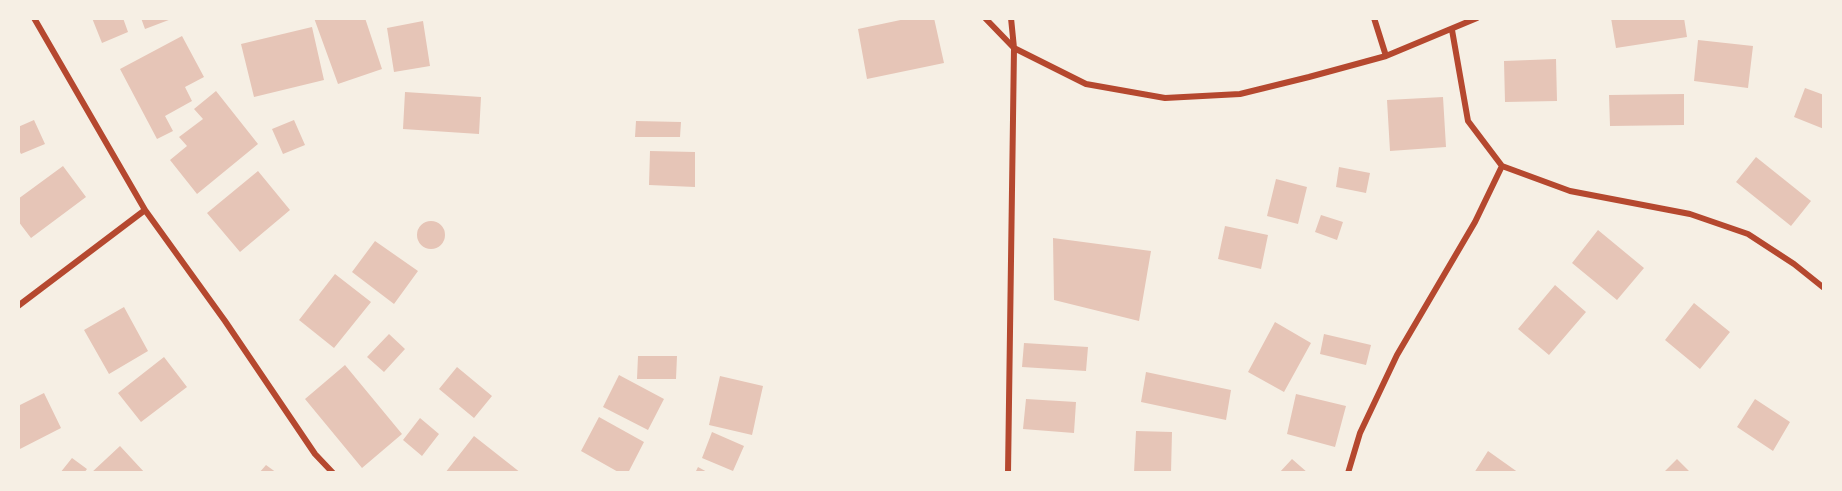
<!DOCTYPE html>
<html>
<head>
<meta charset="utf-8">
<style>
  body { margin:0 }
  #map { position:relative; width:1842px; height:491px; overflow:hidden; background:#f6efe4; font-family:"Playfair Display",serif }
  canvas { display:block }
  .frame { position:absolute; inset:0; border:20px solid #f6efe4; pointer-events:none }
</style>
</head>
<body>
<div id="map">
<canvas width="1842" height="491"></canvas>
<div class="frame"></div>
</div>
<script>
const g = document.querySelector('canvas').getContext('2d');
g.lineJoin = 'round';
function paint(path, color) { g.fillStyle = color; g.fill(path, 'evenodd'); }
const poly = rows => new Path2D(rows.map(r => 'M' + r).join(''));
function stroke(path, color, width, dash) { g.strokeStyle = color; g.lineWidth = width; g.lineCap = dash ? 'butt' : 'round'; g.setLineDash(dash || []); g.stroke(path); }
paint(poly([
  [92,18,123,18,128,32,102,43],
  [141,18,174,18,145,29],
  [314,18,365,18,382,69,338,84],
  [910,18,934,18,944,63,867,79,858,29],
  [1611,18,1684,18,1687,37,1616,48],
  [423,21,430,66,394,72,387,28],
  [312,27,324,80,254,97,241,44],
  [182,36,204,77,185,87,192,101,165,116,173,131,157,139,120,69],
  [1698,40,1753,46,1748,88,1694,81],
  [1556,59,1557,101,1505,102,1504,61],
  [1805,88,1824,95,1824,129,1794,117],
  [216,91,258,144,197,194,170,160,187,146,179,137,203,119,194,109],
  [405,92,481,97,479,134,403,129],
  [1684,94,1684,125,1610,126,1609,95],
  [1443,97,1446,147,1390,151,1387,100],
  [34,120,45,144,21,154,18,148,18,127],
  [294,120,305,145,283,154,272,129],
  [636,121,681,122,680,137,635,137],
  [650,151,695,152,695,187,649,185],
  [1756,157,1811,201,1791,226,1736,182],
  [63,166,86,197,31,238,18,221,18,199],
  [1339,167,1370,173,1366,193,1336,187],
  [258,171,290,210,240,252,207,213],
  [1276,179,1307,187,1298,224,1267,216],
  [1321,215,1343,222,1337,240,1315,232],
  '417 235a14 14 0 1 1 28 0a14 14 0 1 1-28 0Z',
  [1225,226,1268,235,1261,269,1218,259],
  [1598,230,1644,268,1617,300,1572,263],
  [1053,238,1151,251,1139,321,1054,300],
  [375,241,418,271,394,304,352,272],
  [335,274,371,302,334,348,299,320],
  [1555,285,1586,312,1549,355,1518,329],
  [1694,303,1730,332,1700,369,1665,340],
  [124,307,148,351,109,374,84,330],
  [1275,322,1311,343,1284,392,1248,372],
  [389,334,405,349,384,372,367,357],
  [1324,334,1371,345,1366,365,1320,354],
  [1024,343,1088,347,1086,371,1022,367],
  [638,356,677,356,676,379,637,379],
  [164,357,187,387,141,422,118,393],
  [345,365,402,434,362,468,305,399],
  [457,367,492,396,474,418,439,389],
  [1146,372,1231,390,1226,420,1141,402],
  [619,375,664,399,648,430,603,407],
  [720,376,763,386,752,435,709,425],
  [44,393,61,428,18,450,18,406],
  [1296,394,1346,406,1335,447,1287,434],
  [1026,399,1076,402,1074,433,1023,429],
  [1755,399,1790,422,1773,451,1737,427],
  [599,417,644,442,628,473,620,473,581,451],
  [420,418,439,434,422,456,403,440],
  [1136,431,1172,432,1171,473,1134,473],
  [712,432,744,446,733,471,702,458],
  [474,436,521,473,445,473],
  [120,446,145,473,91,473],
  [1488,451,1519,473,1474,473],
  [72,458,87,469,84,473,60,473],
  [1292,459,1308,473,1279,473],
  [1677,459,1691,473,1663,473],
  [266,465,277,473,259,473],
  [698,467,709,473,695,473]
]), '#e6c5b7');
stroke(poly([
  [34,18,145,210,225,321,315,454,333,473],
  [985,18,1014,48,1086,84,1165,98,1240,94,1309,77,1386,56,1477,18],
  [1374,18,1386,56],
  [1502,166,1570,191,1690,214,1748,234,1794,264,1824,288],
  [18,306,145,210],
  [1008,473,1014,48,1011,18],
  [1348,473,1360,433,1397,355,1475,222,1502,166,1468,121,1452,30]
]), '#b5482f', 6);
</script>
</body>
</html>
